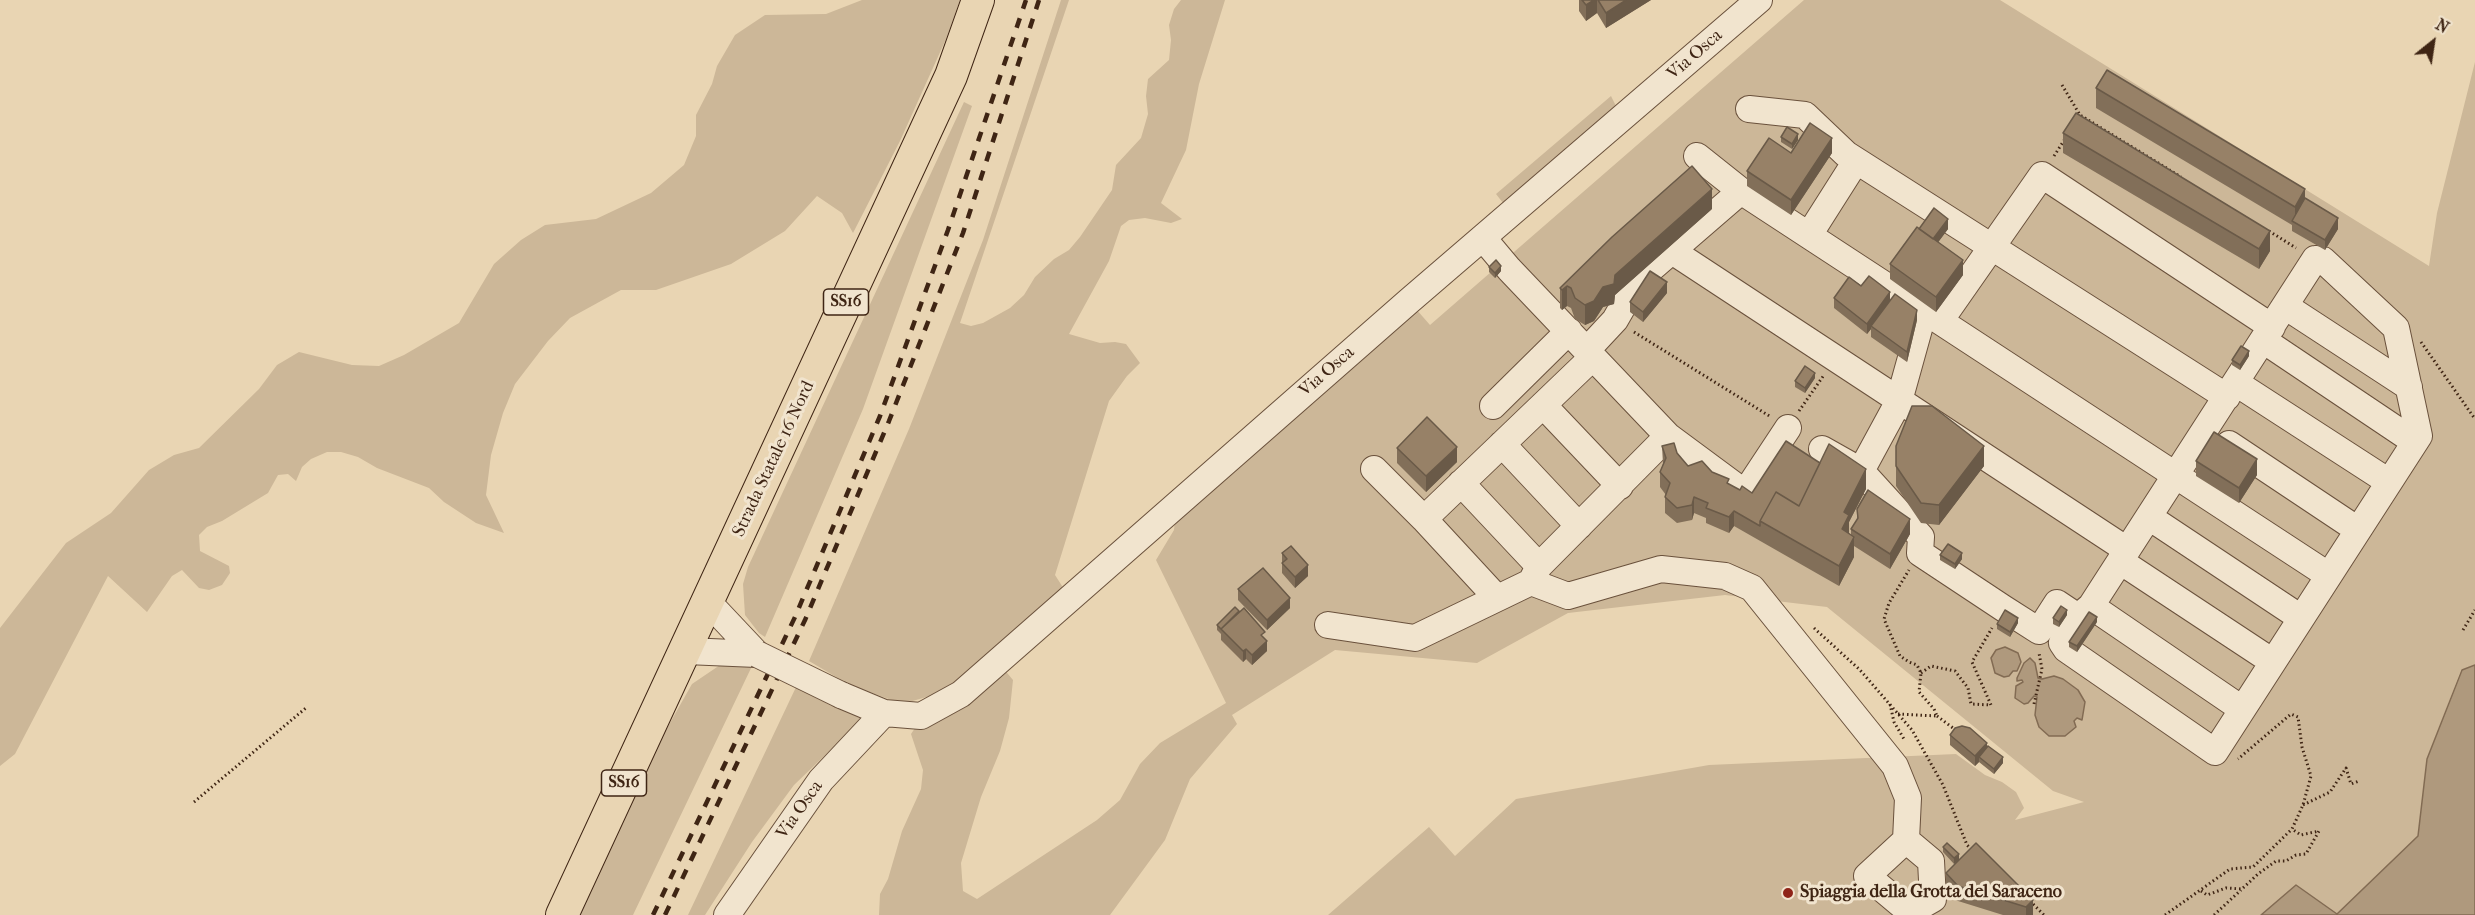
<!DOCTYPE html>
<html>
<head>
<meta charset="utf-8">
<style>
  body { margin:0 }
  #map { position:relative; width:2475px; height:915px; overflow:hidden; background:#e9d5b3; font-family:"IM FELL French Canon",serif }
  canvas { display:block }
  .north { position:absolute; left:2403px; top:12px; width:60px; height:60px; -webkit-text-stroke:4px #f1e4ce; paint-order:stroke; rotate:30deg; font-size:16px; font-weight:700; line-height:24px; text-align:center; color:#3f2514 }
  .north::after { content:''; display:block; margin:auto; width:21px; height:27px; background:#3f2514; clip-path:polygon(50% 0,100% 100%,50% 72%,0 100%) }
</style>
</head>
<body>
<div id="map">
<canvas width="2475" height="915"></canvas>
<div class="north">N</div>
</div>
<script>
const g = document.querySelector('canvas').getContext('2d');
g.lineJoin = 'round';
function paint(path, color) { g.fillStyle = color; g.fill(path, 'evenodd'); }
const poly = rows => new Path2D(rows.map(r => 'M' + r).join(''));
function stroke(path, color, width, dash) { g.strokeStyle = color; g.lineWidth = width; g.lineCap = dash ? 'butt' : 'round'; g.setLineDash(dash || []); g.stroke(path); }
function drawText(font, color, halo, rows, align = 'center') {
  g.font = font + ' "IM FELL French Canon",serif'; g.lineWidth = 6; g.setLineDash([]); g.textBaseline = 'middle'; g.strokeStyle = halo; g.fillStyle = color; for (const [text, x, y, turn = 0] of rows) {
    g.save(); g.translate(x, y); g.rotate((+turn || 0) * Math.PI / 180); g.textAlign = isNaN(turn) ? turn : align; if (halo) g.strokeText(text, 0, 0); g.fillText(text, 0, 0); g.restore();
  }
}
paint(poly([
  [862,0,960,0,946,39,900,141,853,233,842,213,817,196,785,231,731,264,656,290,621,290,570,318,548,341,515,384,503,413,491,455,486,495,504,533,476,523,444,502,429,488,377,468,358,457,341,452,327,452,311,459,302,467,296,481,288,474,278,475,268,493,222,521,207,527,199,535,200,551,229,566,230,573,222,585,209,590,199,588,182,570,172,576,147,612,108,576,15,754,0,766,0,628,66,543,111,513,149,470,174,455,199,448,259,389,277,365,299,352,352,365,379,366,404,355,459,323,494,264,521,240,545,225,596,219,651,193,684,165,696,136,696,115,712,84,717,66,735,35,765,15,826,14],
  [1061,0,1069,0,960,323,971,326,983,323,1010,308,1024,295,1035,277,1054,259,1069,250,1080,237,1112,190,1116,165,1141,138,1148,114,1146,96,1148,79,1169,60,1171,40,1169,25,1174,9,1181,0,1225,0,1199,84,1186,150,1161,203,1182,219,1171,223,1145,218,1129,220,1121,226,1109,261,1069,334,1100,343,1115,342,1126,344,1140,363,1127,376,1109,401,1055,575,1064,589,982,662,956,681,930,696,902,704,848,684,809,661,909,429,983,240],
  [1804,0,2000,0,2429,266,2437,213,2475,62,2475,665,2461,670,2427,759,2418,836,2337,914,2296,885,2261,915,1328,915,1429,827,1455,856,1516,799,1709,765,1956,754,1985,775,2002,782,2016,792,2024,808,2015,820,2084,802,2053,791,1827,607,1725,595,1568,613,1477,663,1335,650,1232,715,1237,724,1190,779,1165,840,1110,915,879,915,880,894,888,879,902,831,921,789,923,770,911,734,915,728,1003,668,1013,680,1009,718,1000,751,981,797,961,863,963,891,977,899,1097,820,1120,800,1140,764,1160,743,1226,703,1156,560,1174,530,1175,520,1416,309,1430,325],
  [1611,96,1616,106,1503,203,1496,194],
  [964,102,972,106,863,409,765,637,759,633,745,615,743,584,748,567],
  [723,663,753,664,633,915,579,915,662,737,692,684],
  [797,685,864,718,794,785,752,842,705,915,688,915]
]), '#ccb798');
const water = poly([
  [2005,647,2018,653,2021,662,2017,671,2013,671,2009,676,2004,677,1995,673,1991,658,1996,650,2005,647],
  [2030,658,2035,663,2038,678,2042,679,2054,676,2063,679,2078,690,2085,702,2082,720,2077,718,2074,721,2076,727,2065,736,2049,736,2039,727,2035,715,2037,697,2034,696,2028,703,2024,704,2015,698,2016,686,2023,682,2022,680,2017,681,2017,678,2024,663,2030,658],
  [2475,665,2475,915,2261,915,2296,885,2337,914,2418,836,2427,759,2462,670,2475,665]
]);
paint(water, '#af997d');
stroke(water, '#826b53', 1.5);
const minor = poly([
  [1749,109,1805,115,1846,154,2227,397],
  [1697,156,1741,191,2328,575],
  [1809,235,1856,161],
  [1483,238,1509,269,1668,436,1745,493,1788,428],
  [1672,251,2127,550],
  [2315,259,2323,260,2396,328,2419,436,2215,752,2066,649,2062,643,2077,618,2091,606,2315,259],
  [2285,306,2409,387],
  [1940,321,2042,175,2272,327],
  [2263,340,2415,442],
  [1587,350,1615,320,1638,280,1741,191],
  [2236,383,2389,482],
  [1543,405,1620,486],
  [1493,406,1569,331],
  [1502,444,1579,526],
  [2229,444,2358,530],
  [1822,449,1861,471,1921,537,1920,553,2003,608,2039,631,2057,603,2078,617],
  [1374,469,1424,519,1497,598],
  [1861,471,1899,401,1924,311],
  [1461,483,1539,566],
  [2149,517,2301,618],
  [1424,519,1593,357],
  [2120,561,2273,662],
  [1531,582,1568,596,1661,569,1725,576,1752,588,1895,766,1908,798,1906,840,1867,876,1910,912,1933,899,1931,861,1906,840],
  [708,602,757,654],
  [2091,606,2242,709],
  [1328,625,1415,638,1531,582,1539,566,1668,436],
  [686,651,757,654],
  [841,695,884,713,921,716,961,694,1409,301,1759,0],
  [727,915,821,780,884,713]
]);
const major = poly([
  [562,915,951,76,978,0]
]);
stroke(minor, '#6a513c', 28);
stroke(major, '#3f2514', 34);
stroke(poly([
  [2062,85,2080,115,2181,177],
  [2054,156,2065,139],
  [2269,231,2296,248],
  [1634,332,1771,417],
  [2421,342,2475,419],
  [1799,411,1824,375],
  [1814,628,1860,670,1912,730,1943,785,1967,845,1973,851],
  [2463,630,2475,610],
  [1921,673,1931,666,1955,671,1968,688,1971,704,1991,705,1972,662,1992,628],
  [1890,704,1894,722,1904,739],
  [2034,704,2042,669,2039,653],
  [1898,714,1937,716,1934,709,1919,692,1921,673,1917,665,1909,662,1900,656,1884,619,1889,603,1909,570],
  [1937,716,1957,731],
  [194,802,307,707],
  [2303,805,2330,792,2346,768,2351,784,2359,781],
  [2201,891,2207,895,2226,888,2242,889,2258,874,2276,861,2286,861,2296,855,2306,854,2319,831,2301,835,2292,829],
  [2030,901,2044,915],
  [2165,915,2230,869,2253,867,2292,829,2303,805,2311,776,2302,747,2298,717,2291,714,2238,759],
  [2214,915,2241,890]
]), '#3f2514', 3, [1.5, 3]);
stroke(minor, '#f1e4ce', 26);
stroke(major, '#e9d5b3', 32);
stroke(poly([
  [653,915,795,617,880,416,948,230,1026,0],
  [665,915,805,620,889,421,963,233,1039,0]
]), '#3f2514', 4.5, [10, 10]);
const minorBridge = poly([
  [757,654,841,695]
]);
stroke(minorBridge, '#6a513c', 28, []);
stroke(minorBridge, '#f1e4ce', 26);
paint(poly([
  [1579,0,1651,0,1606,28,1597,13,1586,21,1579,11],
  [2096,88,2305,198,2338,229,2325,250,2292,231,2292,225,2096,108],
  [2063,133,2270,251,2259,269,2063,153],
  [1781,137,1798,140,1792,149,1781,142],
  [1791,153,1832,153,1791,215,1747,186,1747,171],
  [1712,209,1615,295,1614,304,1603,307,1594,321,1585,325,1575,319,1571,308,1567,306,1562,310,1560,308,1560,288],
  [1919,229,1948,229,1938,242,1963,275,1936,312,1890,279,1890,264],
  [1489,267,1501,271,1495,278,1489,272],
  [1861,286,1890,300,1917,320,1907,362,1871,337,1871,329,1867,334,1834,308,1834,298],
  [1667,293,1643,322,1630,312,1630,302],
  [2249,356,2240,370,2232,365,2232,360],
  [1815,378,1805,393,1795,387,1795,381],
  [1662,446,1677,453,1688,466,1712,472,1729,484,1740,490,1752,493,1820,463,1866,489,1849,522,1849,533,1851,535,1851,529,1857,520,1857,509,1910,534,1890,569,1854,546,1854,557,1839,586,1734,526,1729,533,1706,523,1706,518,1694,513,1692,520,1677,523,1665,513,1665,497,1666,495,1660,487,1660,472,1663,464],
  [1896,446,1984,466,1939,525,1921,523,1896,486],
  [1397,448,1457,462,1426,492,1397,463],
  [2196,461,2257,475,2239,503,2196,476],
  [1282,553,1308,576,1295,588,1282,573],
  [1940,555,1962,559,1955,569,1940,560],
  [1238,589,1290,608,1267,630,1238,600],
  [2067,615,2059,627,2053,624,2053,618],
  [2097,622,2077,652,2069,647,2069,642],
  [2018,623,2010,637,1997,629,1997,624],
  [1217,625,1265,639,1267,651,1252,665,1246,659,1243,662,1221,640,1221,634,1217,630],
  [1950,735,1987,747,2003,763,1994,774,1979,762,1975,766,1950,745],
  [1976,843,2033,915,2003,915,1958,901,1946,889,1946,873],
  [1943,847,1959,860,1954,864,1943,852]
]), '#826f59');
paint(poly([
  [1594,0,1597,0,1597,13,1586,21,1586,5],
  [1626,0,1651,0,1606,28,1606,13],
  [1798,134,1798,140,1792,149,1792,144],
  [1832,138,1832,153,1791,215,1791,200],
  [1712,189,1712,209,1615,295,1614,304,1603,307,1594,321,1585,325,1585,305,1615,275],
  [2305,189,2305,209,2295,222,2295,207],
  [2338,218,2338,229,2325,250,2325,240],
  [1948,219,1948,229,1931,252,1931,242],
  [2270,231,2270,251,2259,269,2259,249],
  [1963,260,1963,275,1936,312,1936,297],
  [1501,266,1501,271,1495,278,1495,273],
  [1667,282,1667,293,1643,322,1643,312],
  [1567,286,1567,306,1562,310,1562,290],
  [1890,292,1890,302,1871,326,1871,329,1867,334,1867,324],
  [1917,310,1917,320,1907,362,1907,352],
  [2249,351,2249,356,2240,370,2240,365],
  [1815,373,1815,378,1805,393,1805,388],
  [1984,446,1984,466,1939,525,1939,505],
  [1457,447,1457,462,1426,492,1426,476],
  [2257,459,2257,475,2239,503,2239,488],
  [1866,469,1866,489,1849,522,1849,535,1842,529,1844,512],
  [1694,497,1694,513,1692,520,1692,505],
  [1734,511,1734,526,1729,533,1729,517],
  [1910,519,1910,534,1890,569,1890,554],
  [1854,537,1854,557,1839,586,1839,566],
  [1962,553,1962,559,1955,569,1955,564],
  [1308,565,1308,576,1295,588,1295,577],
  [1290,598,1290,608,1267,630,1267,620],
  [2067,610,2067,615,2059,627,2059,622],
  [2097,617,2097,622,2077,652,2077,646],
  [2018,618,2018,623,2010,637,2010,632],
  [1267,641,1267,651,1252,665,1252,655],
  [1246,649,1246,659,1243,662,1243,651],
  [1987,743,1987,753,1979,757,1979,762,1975,766,1975,756],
  [2003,757,2003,763,1994,774,1994,769],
  [1959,854,1959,860,1954,864,1954,858],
  [2033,900,2033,915,2026,915,2026,907]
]), '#6a5a48');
const building = poly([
  [1582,0,1594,0,1586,5,1582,0],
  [1598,0,1626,0,1606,13,1598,0],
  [2107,70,2305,189,2295,207,2096,88,2107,70],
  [2076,113,2270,231,2259,249,2063,133,2076,113],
  [1810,123,1832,138,1791,200,1747,171,1769,138,1791,153,1810,123],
  [1787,127,1798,134,1792,144,1781,137,1787,127],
  [1692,166,1712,189,1615,275,1614,284,1603,287,1594,301,1585,305,1575,298,1571,288,1567,286,1562,290,1560,288,1612,237,1692,166],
  [2305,198,2338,218,2325,240,2292,221,2305,198],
  [1934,208,1948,219,1933,239,1919,229,1934,208],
  [1917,227,1963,260,1936,297,1890,264,1917,227],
  [1496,260,1501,266,1495,273,1489,267,1496,260],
  [1650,271,1667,282,1643,312,1630,302,1650,271],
  [1869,276,1890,292,1867,324,1834,298,1849,277,1861,286,1869,276],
  [1895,294,1917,310,1907,352,1871,326,1895,294],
  [2241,346,2249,351,2240,365,2232,360,2241,346],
  [1805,366,1815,373,1805,388,1795,381,1805,366],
  [1912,406,1932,406,1984,446,1939,505,1921,503,1896,466,1896,446,1912,406],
  [1427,417,1457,447,1426,476,1397,448,1427,417],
  [2214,432,2257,459,2239,488,2196,461,2214,432],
  [1786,441,1820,463,1799,506,1776,492,1760,521,1760,526,1734,511,1729,517,1706,508,1708,503,1694,497,1692,505,1677,508,1665,497,1670,483,1660,472,1666,458,1662,446,1674,443,1677,453,1688,466,1702,461,1712,472,1729,479,1727,483,1740,490,1742,486,1752,493,1786,441],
  [1829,444,1866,469,1844,512,1849,515,1842,529,1854,537,1839,566,1760,521,1776,492,1799,506,1829,444],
  [1868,490,1910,519,1890,554,1851,529,1858,518,1857,509,1868,490],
  [1948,544,1962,553,1955,564,1940,555,1948,544],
  [1291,546,1308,565,1295,577,1282,563,1287,559,1282,553,1291,546],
  [1263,568,1290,598,1267,620,1238,589,1263,568],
  [2061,606,2067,610,2059,622,2053,618,2061,606],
  [1235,607,1239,611,1221,629,1217,625,1235,607],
  [1244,608,1265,632,1261,635,1267,641,1252,655,1246,649,1243,651,1221,629,1244,608],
  [2005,610,2018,618,2010,632,1997,624,2005,610],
  [2089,612,2097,617,2077,646,2069,642,2089,612],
  [1962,726,1970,728,1987,743,1975,756,1950,735,1955,728,1962,726],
  [1988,746,2003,757,1994,769,1979,757,1988,746],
  [1947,843,1959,854,1954,858,1943,847,1947,843],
  [1976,843,2033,900,2026,907,1958,886,1946,873,1976,843]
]);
paint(building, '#978167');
stroke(building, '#6a5a48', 1.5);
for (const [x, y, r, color] of [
  [1788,893,6,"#8f2418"]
]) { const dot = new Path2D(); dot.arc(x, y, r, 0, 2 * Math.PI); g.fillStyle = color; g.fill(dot); stroke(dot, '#f1e4ce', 2); }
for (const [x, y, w] of [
  [846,302,45],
  [624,783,45]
]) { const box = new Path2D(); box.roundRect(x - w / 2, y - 13, w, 26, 4.5); g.fillStyle = '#f1e4ce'; g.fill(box); stroke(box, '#3f2514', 1.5); }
drawText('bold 16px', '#3f2514', null, [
  ["SS16",846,302],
  ["SS16",624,783]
]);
drawText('18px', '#3f2514', '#f1e4ce', [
  ["Via Osca",1695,55,-41],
  ["Via Osca",1327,372,-41],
  ["Strada Statale 16 Nord",774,459,-65],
  ["Via Osca",800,810,-55]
]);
drawText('bold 18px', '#3f2514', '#f1e4ce', [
  ["Spiaggia della Grotta del Saraceno",1800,893]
], 'left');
</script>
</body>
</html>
